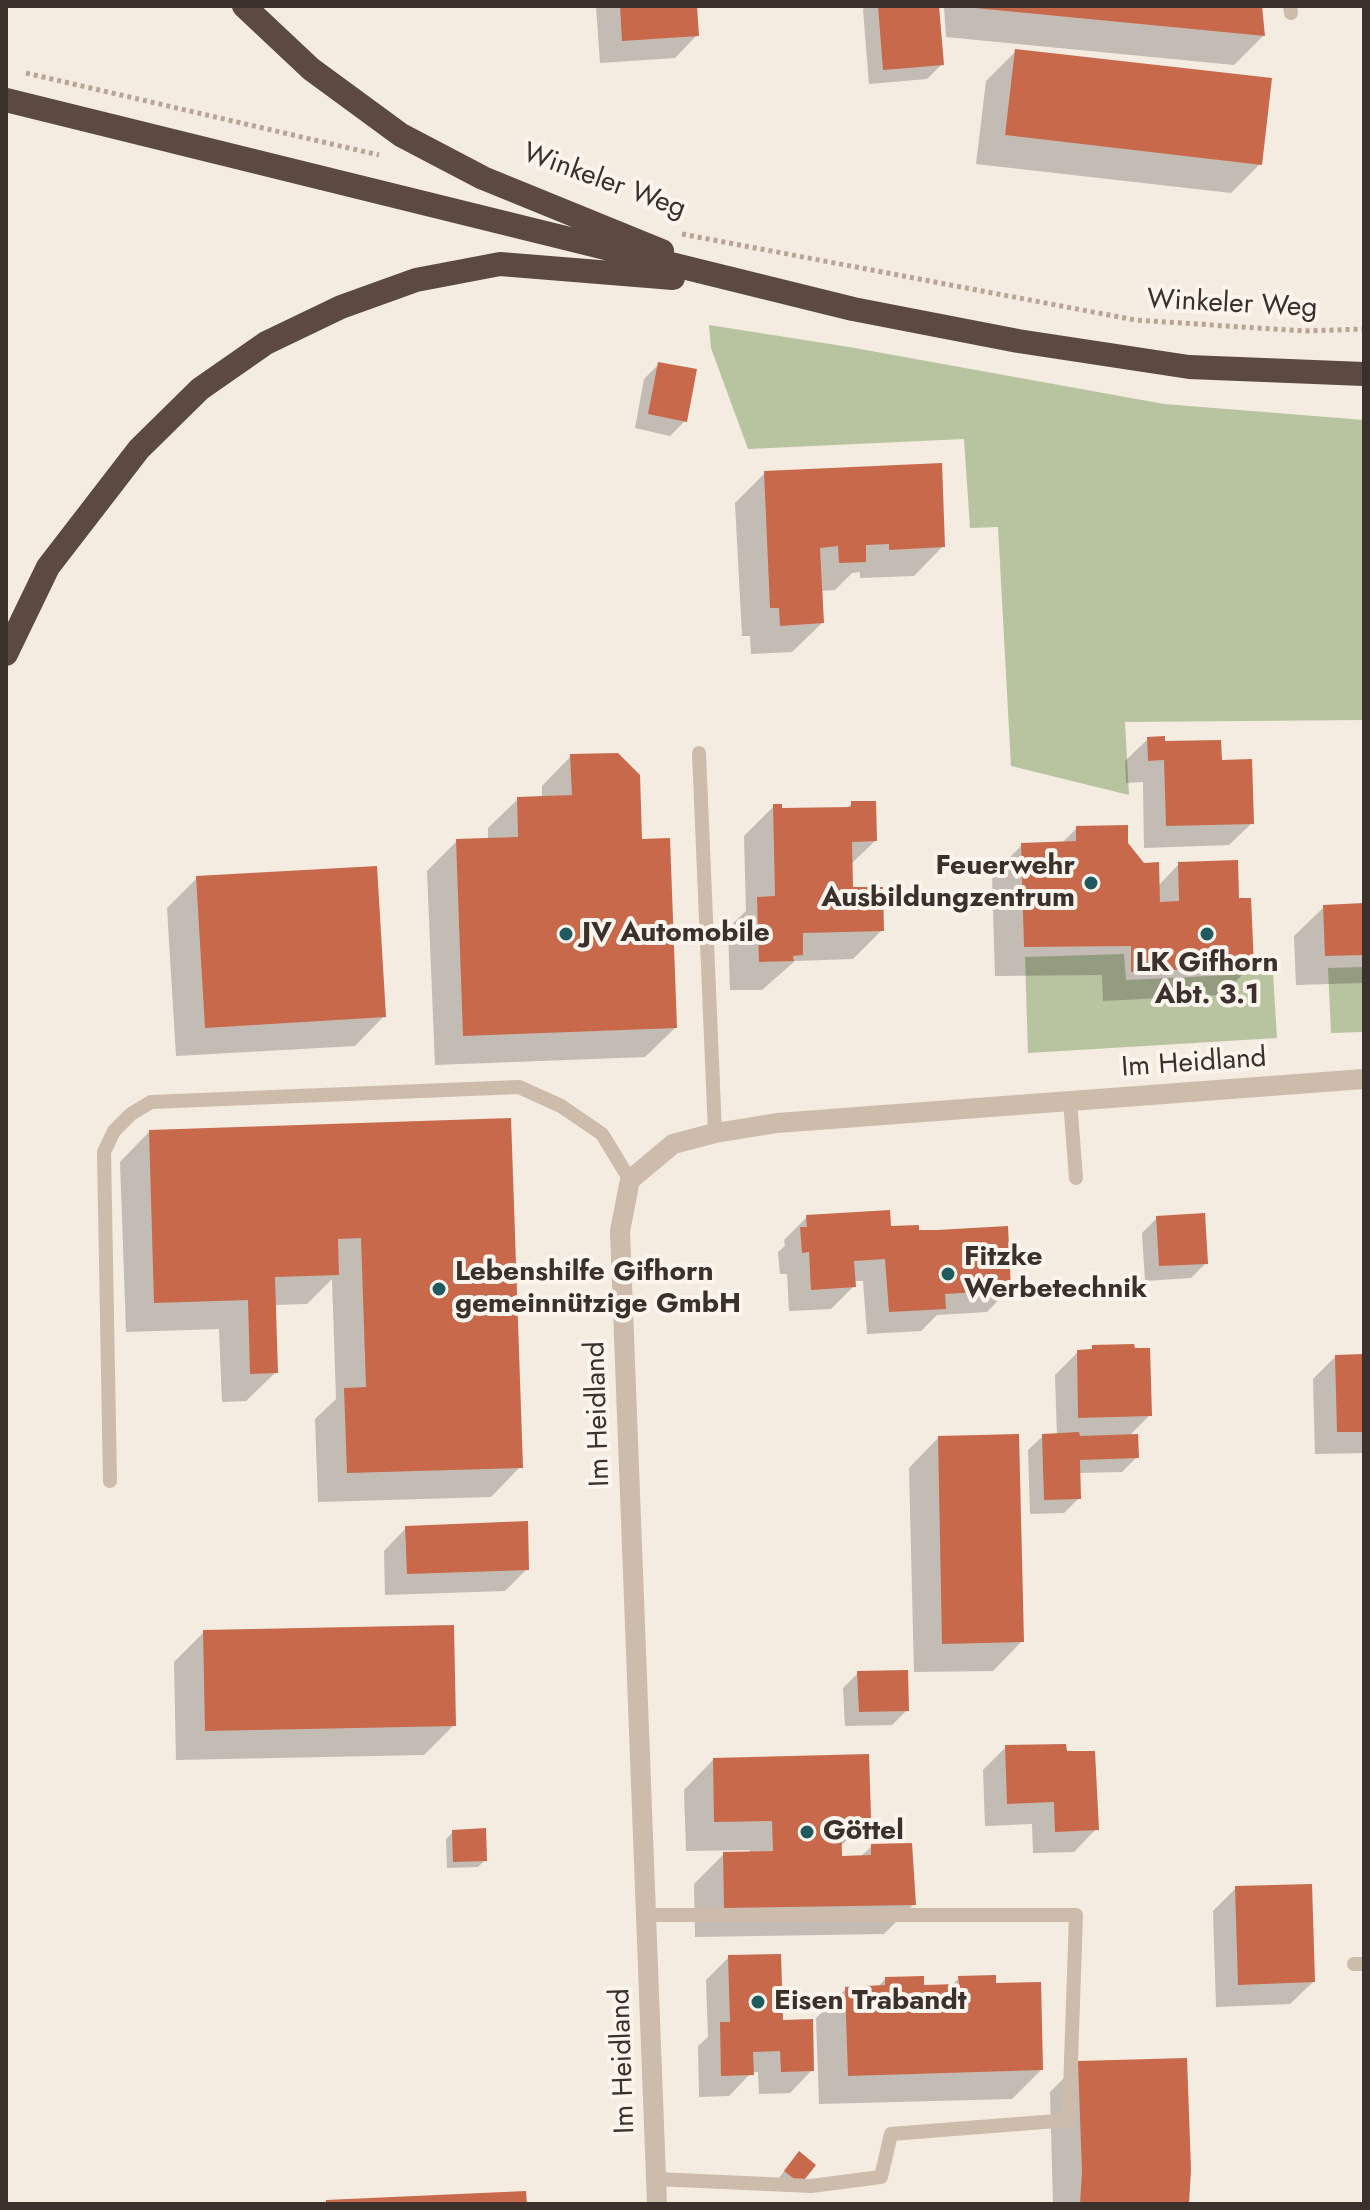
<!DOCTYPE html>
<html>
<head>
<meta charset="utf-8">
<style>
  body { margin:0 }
  #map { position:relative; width:1370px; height:2210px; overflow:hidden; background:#f4ebe1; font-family:Jost,sans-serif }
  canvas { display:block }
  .frame { position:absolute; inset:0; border:8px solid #3b302b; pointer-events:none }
</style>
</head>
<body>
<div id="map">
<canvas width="1370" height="2210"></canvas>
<div class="frame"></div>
</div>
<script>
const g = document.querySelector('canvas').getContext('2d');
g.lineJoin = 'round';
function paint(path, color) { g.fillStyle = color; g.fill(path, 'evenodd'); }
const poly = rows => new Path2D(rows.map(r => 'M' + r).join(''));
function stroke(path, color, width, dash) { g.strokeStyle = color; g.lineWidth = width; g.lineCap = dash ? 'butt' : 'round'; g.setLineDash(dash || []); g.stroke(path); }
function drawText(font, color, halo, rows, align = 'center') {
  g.font = font + ' Jost,sans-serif'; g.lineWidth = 8; g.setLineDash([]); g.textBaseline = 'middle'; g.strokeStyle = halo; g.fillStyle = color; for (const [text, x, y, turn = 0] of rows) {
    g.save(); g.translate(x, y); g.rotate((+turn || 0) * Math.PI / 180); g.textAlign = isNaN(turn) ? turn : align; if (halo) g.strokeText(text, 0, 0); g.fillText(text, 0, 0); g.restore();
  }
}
paint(poly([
  [709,325,849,347,1164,404,1364,420,1364,720,1125,722,1129,795,1011,766,998,527,970,528,964,439,748,449,711,348],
  [1124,954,1126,980,1273,973,1277,1038,1028,1053,1025,957],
  [1364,967,1364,1032,1331,1033,1328,968]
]), '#b8c4a0');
paint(poly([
  [596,6,695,6,697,35,675,58,600,63],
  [866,6,937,6,942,64,927,79,869,84,863,9],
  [944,6,1260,6,1263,36,1234,65,946,37],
  [1016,51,1260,164,1231,193,976,164,986,81],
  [659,364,685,421,670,436,635,428,644,379],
  [765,473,943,546,914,576,860,578,860,572,852,573,835,590,820,591,822,623,792,652,751,654,750,636,742,636,735,503],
  [1148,739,1220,762,1252,823,1229,845,1144,848,1143,782,1126,783,1125,761],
  [571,756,640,842,675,1028,645,1057,435,1065,427,871,457,841,488,840,488,828,518,799,542,798,542,786],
  [852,803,875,841,850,865,851,890,882,930,853,959,795,961,762,990,730,990,728,928,746,911,744,836,774,806,781,810,846,809],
  [1077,828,1126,843,1158,886,1179,864,1238,900,1252,965,1222,995,1103,1001,1102,975,995,976,992,875,1022,845,1061,844],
  [197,878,384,1016,355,1046,176,1056,167,908],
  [1364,905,1364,983,1296,985,1294,936,1324,907],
  [509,1120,520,1467,491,1497,318,1502,315,1419,336,1399,332,1279,307,1304,274,1305,276,1372,246,1401,222,1402,219,1329,126,1332,120,1162,149,1132],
  [807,1217,917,1232,1009,1289,987,1312,937,1315,921,1331,867,1334,863,1281,853,1281,854,1286,831,1309,789,1311,787,1274,780,1274,778,1252,785,1246,784,1240],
  [1157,1218,1206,1263,1191,1278,1145,1281,1142,1233],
  [1093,1347,1133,1350,1150,1415,1129,1436,1137,1457,1122,1472,1078,1473,1079,1498,1064,1513,1030,1514,1028,1450,1043,1436,1057,1436,1055,1375,1078,1352,1089,1351],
  [1364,1356,1364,1453,1315,1454,1313,1379,1335,1357],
  [938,1438,1022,1641,993,1671,914,1672,909,1468],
  [406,1528,527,1569,505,1591,385,1595,384,1551],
  [204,1632,454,1725,424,1755,176,1760,174,1662],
  [858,1673,907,1710,892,1725,845,1726,843,1688],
  [1006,1747,1096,1829,1074,1852,1033,1853,1032,1824,985,1826,983,1770],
  [713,1760,869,1817,840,1847,840,1858,860,1857,872,1846,914,1904,884,1934,695,1937,694,1884,724,1854,750,1854,750,1850,686,1851,684,1790],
  [453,1832,485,1860,478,1867,447,1868,446,1839],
  [1236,1888,1313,1982,1290,2004,1216,2007,1213,1911],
  [729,1957,781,2022,812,2070,790,2093,759,2094,758,2072,752,2072,729,2096,699,2097,698,2046,708,2037,706,1980],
  [959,1978,994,1985,1041,2070,1012,2099,819,2104,816,2018,846,1989,877,1988,885,1979,922,1987,951,1986],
  [1079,2063,1187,2203,1185,2204,1053,2204,1050,2092],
  [792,2161,799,2182,778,2179]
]), '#0003');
paint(poly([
  [620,6,697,6,699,36,622,41],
  [878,6,939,6,944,65,883,70],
  [975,6,1262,6,1265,36,975,8],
  [1015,49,1272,78,1262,165,1005,135],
  [658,362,697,369,687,422,648,414],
  [942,463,945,547,889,550,889,544,866,545,866,562,839,563,838,546,820,548,824,623,780,626,779,608,770,608,764,471],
  [1165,736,1165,741,1221,740,1222,760,1252,759,1254,824,1166,826,1164,760,1148,761,1147,737],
  [618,753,640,775,642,839,670,838,677,1028,463,1036,456,839,518,837,517,797,572,795,570,754],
  [851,801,876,801,877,841,852,842,853,887,883,887,884,931,803,933,803,955,793,956,794,961,759,962,757,897,775,896,773,804,782,804,782,808,851,807],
  [1128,825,1128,843,1144,863,1159,862,1160,902,1179,901,1178,862,1238,860,1239,898,1251,898,1254,966,1131,972,1131,946,1024,947,1021,843,1076,841,1076,826],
  [377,866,386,1017,205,1028,196,876],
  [1364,903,1364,955,1325,956,1323,905],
  [511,1118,523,1468,347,1473,344,1388,366,1387,361,1238,338,1239,339,1275,275,1277,278,1373,250,1374,248,1300,154,1303,149,1130],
  [890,1210,891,1226,919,1225,919,1230,937,1230,1008,1226,1011,1290,945,1294,946,1309,889,1312,885,1259,854,1261,856,1287,811,1290,809,1252,802,1253,800,1227,807,1227,806,1215],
  [1205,1213,1208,1264,1159,1266,1156,1216],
  [1134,1344,1135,1348,1150,1348,1152,1416,1078,1418,1077,1350,1092,1349,1092,1345],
  [1364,1354,1364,1432,1337,1432,1335,1355],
  [1079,1432,1080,1436,1138,1434,1139,1458,1080,1460,1081,1499,1044,1500,1042,1434],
  [1019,1434,1024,1642,942,1644,938,1436],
  [528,1521,529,1570,407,1574,405,1526],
  [454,1625,456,1726,205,1731,203,1630],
  [908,1670,909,1711,859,1712,857,1671],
  [1066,1744,1067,1751,1095,1751,1099,1830,1055,1832,1054,1802,1007,1804,1005,1745],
  [869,1754,871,1818,841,1819,842,1856,871,1855,871,1844,912,1843,916,1905,724,1908,723,1852,773,1851,772,1821,714,1822,713,1758],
  [486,1828,487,1861,453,1862,452,1830],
  [1312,1884,1315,1982,1238,1985,1235,1886],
  [781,1954,783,2020,813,2019,814,2071,781,2072,780,2051,753,2052,754,2075,721,2076,720,2022,730,2022,728,1955],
  [996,1975,996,1983,1041,1982,1043,2070,848,2076,845,1987,885,1985,885,1977,924,1976,924,1985,959,1984,958,1976],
  [1187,2058,1191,2170,1189,2203,1080,2204,1082,2173,1078,2061],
  [799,2151,816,2165,801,2184,784,2171],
  [526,2191,527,2204,326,2204,326,2200]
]), '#c8694b');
stroke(poly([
  [26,73,379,155],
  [682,234,1135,320,1304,331,1364,329]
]), '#b9a596', 5, [4, 4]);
stroke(poly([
  [1290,6,1291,13],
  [699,753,715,1133],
  [1070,1101,1076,1178],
  [110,1481,104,1152,114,1131,131,1114,151,1102,519,1087,561,1106,602,1134,630,1180],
  [646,1915,1076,1915,1069,2120,891,2134,881,2177,811,2186,656,2179],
  [1354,1964,1364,1964]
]), '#cdbbac', 14);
stroke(poly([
  [657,2204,620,1231,630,1180,673,1144,715,1133,777,1123,1364,1079]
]), '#cdbbac', 20);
stroke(poly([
  [244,6,311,69,401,135,483,178,662,251],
  [6,100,853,309,1018,341,1189,367,1364,374],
  [6,654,48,567,139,449,200,389,266,343,341,307,416,280,500,264,673,278]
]), '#5c4a42', 24);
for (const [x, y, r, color] of [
  [1091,883,8,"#1f5a5e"],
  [566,934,8,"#1f5a5e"],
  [1207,934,8,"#1f5a5e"],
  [948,1274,8,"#1f5a5e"],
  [439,1289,8,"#1f5a5e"],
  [807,1832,8,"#1f5a5e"],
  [758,2002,8,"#1f5a5e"]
]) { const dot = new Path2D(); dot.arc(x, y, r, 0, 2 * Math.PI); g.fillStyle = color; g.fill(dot); stroke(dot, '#fbf5ee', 3); }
drawText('28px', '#3b302b', '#fbf5ee', [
  ["Winkeler Weg",604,182,20],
  ["Winkeler Weg",1232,305,3],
  ["Im Heidland",1194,1064,-4],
  ["Im Heidland",599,1414,-92],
  ["Im Heidland",624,2061,-92]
]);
drawText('bold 28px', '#3b302b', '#fbf5ee', [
  ["Feuerwehr",1075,867,"right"],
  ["Ausbildungzentrum",1075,899,"right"],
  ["JV Automobile",582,934],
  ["LK Gifhorn",1207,964,"center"],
  ["Abt. 3.1",1207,996,"center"],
  ["Fitzke",964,1258],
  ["Werbetechnik",964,1290],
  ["Lebenshilfe Gifhorn",455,1273],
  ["gemeinnützige GmbH",455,1305],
  ["Göttel",823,1832],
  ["Eisen Trabandt",774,2002]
], 'left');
</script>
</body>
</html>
